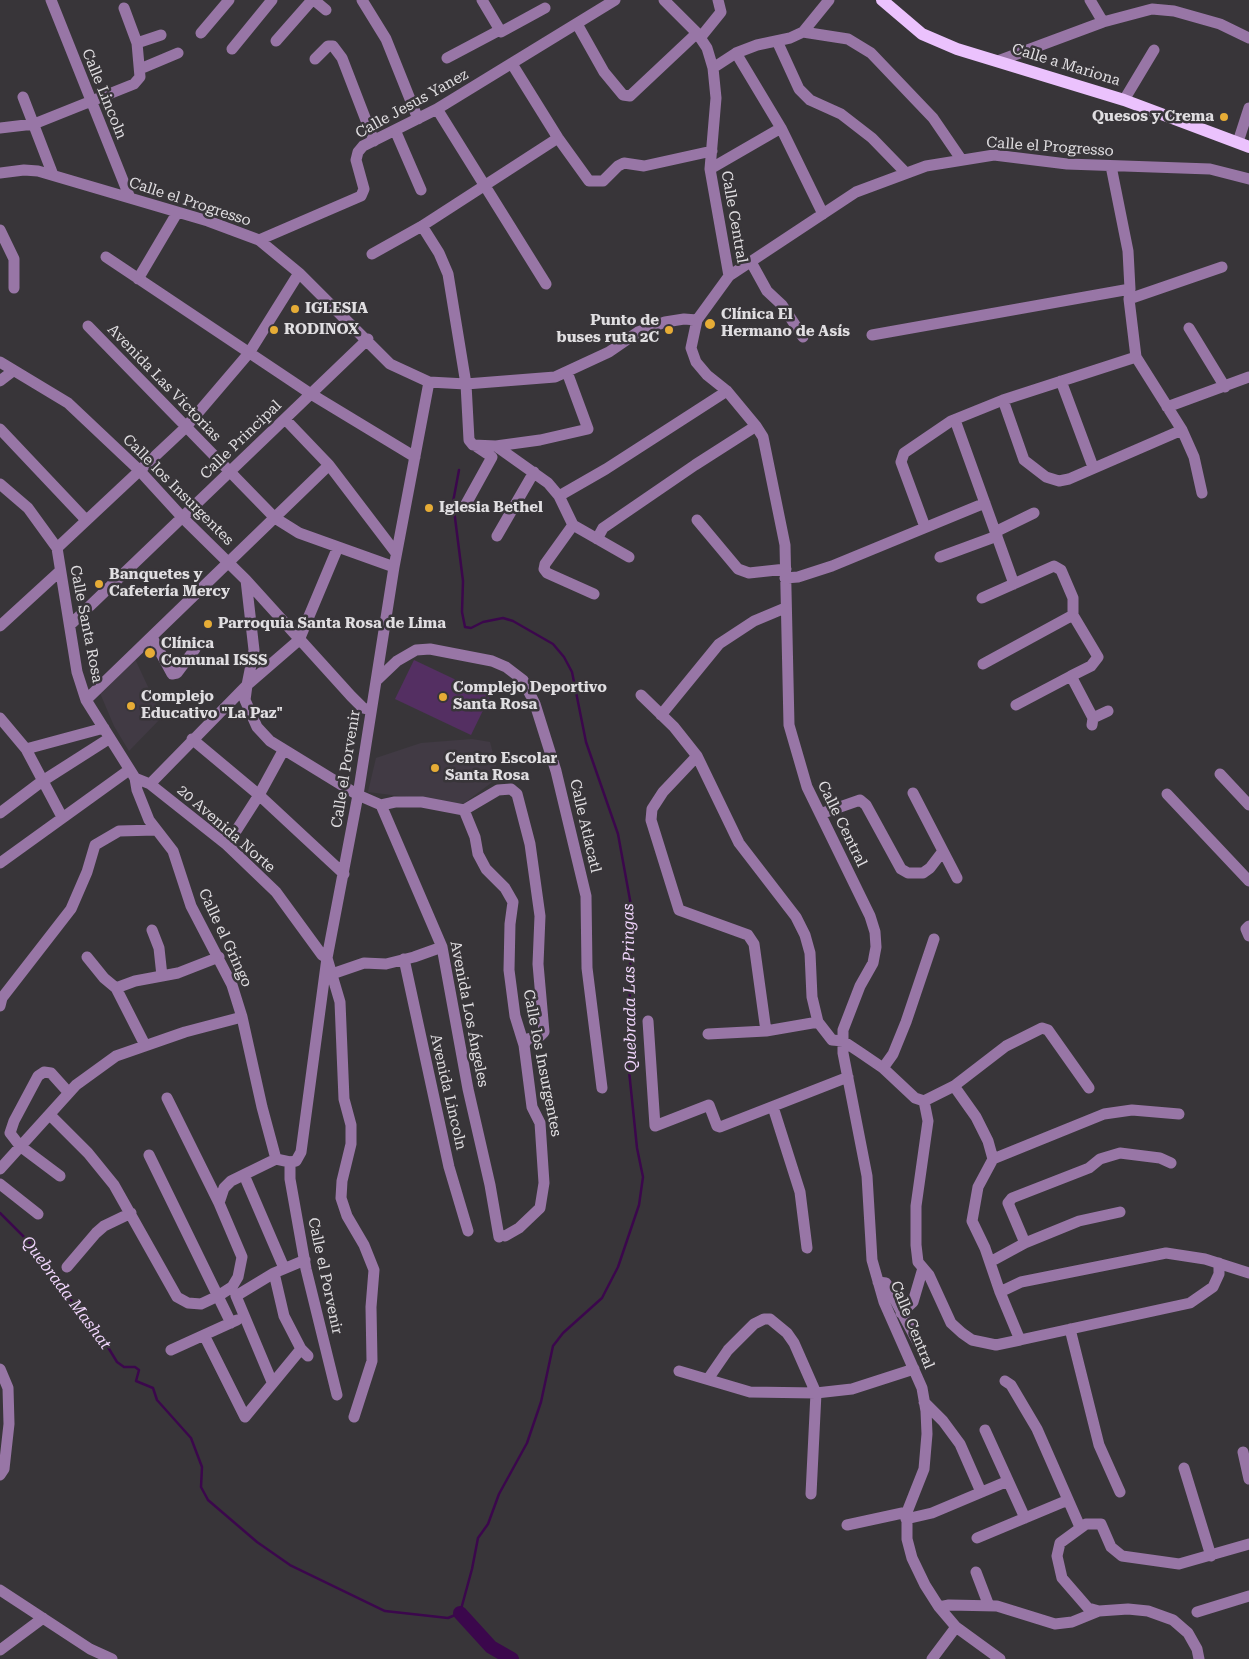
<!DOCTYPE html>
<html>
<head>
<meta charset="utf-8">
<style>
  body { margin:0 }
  canvas { display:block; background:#383539 }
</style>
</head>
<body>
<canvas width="1249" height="1659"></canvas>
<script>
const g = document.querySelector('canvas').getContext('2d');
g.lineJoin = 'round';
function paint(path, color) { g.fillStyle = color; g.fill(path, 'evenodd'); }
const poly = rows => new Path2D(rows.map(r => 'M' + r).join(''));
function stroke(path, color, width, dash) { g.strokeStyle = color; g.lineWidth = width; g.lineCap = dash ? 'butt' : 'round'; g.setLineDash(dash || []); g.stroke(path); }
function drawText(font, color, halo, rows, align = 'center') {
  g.font = font + ' "Roboto Serif",serif'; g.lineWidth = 5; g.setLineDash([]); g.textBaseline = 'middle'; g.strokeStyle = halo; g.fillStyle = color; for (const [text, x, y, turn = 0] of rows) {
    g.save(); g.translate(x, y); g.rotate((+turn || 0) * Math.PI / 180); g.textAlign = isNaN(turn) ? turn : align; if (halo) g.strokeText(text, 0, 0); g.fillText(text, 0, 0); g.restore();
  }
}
paint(poly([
  [135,659,162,717,129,751,114,726,100,693],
  [472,739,490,742,499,777,463,804,368,792,376,758,421,743]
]), '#413a44');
paint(poly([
  [414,660,490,696,471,735,395,699]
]), '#542f62');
stroke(poly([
  [0,1213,34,1247,42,1265,103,1339,117,1362,124,1367,135,1367,139,1370,136,1381,153,1388,157,1400,191,1438,202,1467,201,1487,208,1500,257,1542,290,1565,385,1611,448,1618,460,1613,472,1569,478,1538,488,1524,499,1494,527,1443,541,1402,553,1346,563,1333,602,1298,618,1267,639,1205,643,1177,637,1148,628,1061,632,911,618,834,586,742,572,672,564,657,553,644,513,621,503,618,483,622,471,628,465,627,462,612,463,581,453,502,459,470]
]), '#3b074c', 2.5);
stroke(poly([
  [460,1613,491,1647,512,1659]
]), '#3b074c', 14);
stroke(poly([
  [51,0,130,198],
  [314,0,326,10],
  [362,0,386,39,418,119],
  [482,0,501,32,545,8],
  [664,0,697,33,707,48,713,68,716,98,710,169,729,276,697,320,691,348,696,362,707,375,727,391,756,426,763,437,785,545,789,725,807,787,870,916,875,932,876,947,873,963,860,986,843,1030,843,1053,867,1176,872,1260,884,1302,922,1388,926,1411,927,1434,924,1469,907,1512,907,1539,912,1558,925,1585,939,1607,956,1627,1000,1659],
  [1090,0,1103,22],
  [577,24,604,72,623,95,630,96,697,33],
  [803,32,848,39,871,53,933,118,961,159],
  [201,33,229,0],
  [700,38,721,12,718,0],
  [276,41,312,0],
  [777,41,799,89,810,100,841,114,872,138,905,172],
  [137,43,161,35],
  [232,49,272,0],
  [447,58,498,31],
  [315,59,328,46,333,46,342,58,374,141],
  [998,61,1103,22,1152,9,1174,11,1220,24,1249,38],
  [512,64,558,138,589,181,603,181,618,166,624,163,644,166,712,151],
  [713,68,736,53,757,45,790,38,803,32,829,0],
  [140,69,178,53],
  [23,97,53,175],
  [1124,100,1154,50],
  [437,109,546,284],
  [0,128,34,124,134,84,140,77,137,43,124,8],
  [781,128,823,214],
  [395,130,421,190],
  [1238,142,1249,108],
  [710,169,781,128,736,53],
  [0,173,24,170,38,171,208,221,259,240,299,273,390,364,429,382,466,384,555,377,609,352,638,332,665,322,684,319,697,320],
  [422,226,439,253,448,274,466,384,469,440,473,445,496,446,548,483,559,496,573,525,629,557],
  [0,230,14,259,14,288],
  [259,240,361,196,364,189,356,160,358,152,363,146,437,109,615,0],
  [372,254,422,226,558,138],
  [106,257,311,394,415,457],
  [751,262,767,291,782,305,803,337],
  [729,276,856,192,926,166,994,155,1067,164,1210,169,1249,179],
  [138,279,177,213],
  [1130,292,1129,299,1222,267],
  [88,326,275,518,299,533,394,567],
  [1189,328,1225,387],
  [872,335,1130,289,1128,251,1111,166],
  [0,362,68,403,139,470,182,517,246,580,254,650,247,685,150,784],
  [0,381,13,371],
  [1061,381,1093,467],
  [1003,400,1024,460,1046,477,1059,481,1069,479,1182,430,1136,357],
  [1167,407,1249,377],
  [285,419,329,465,396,553],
  [955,420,1014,584],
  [0,429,86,520],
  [1182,430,1194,457,1202,493],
  [496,446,540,440,588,429,567,372],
  [0,484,28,508,57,548,77,672,86,700,135,778,137,790,149,820,173,851,191,906,232,985,242,1017,262,1107,276,1159,290,1162,296,1161,301,1152,327,958,358,795,394,567,429,382],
  [559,496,606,469,727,391],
  [466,504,492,457,477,447],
  [697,520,738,569,749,573,786,569],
  [573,525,545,564,544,569,547,573,594,594],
  [925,527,901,462,904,453,951,421,1003,400,1136,357,1129,299],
  [995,532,1034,513],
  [497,536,534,472],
  [597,539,603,528,695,465,756,426],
  [338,547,299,640,247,685,245,700,257,727,270,741,358,795,381,805,395,802,422,802,464,810,475,837,478,854,486,869,505,888,513,902,510,924,509,970,515,1016,524,1045,532,1107,540,1123,544,1183,540,1208,519,1228,505,1236],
  [57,548,185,428,249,353,299,273],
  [940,557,997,536],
  [785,578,798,577,832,566,985,503],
  [246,580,351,696,363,708,371,710],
  [982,598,1054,566,1061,570,1073,598,1073,615,1098,657,1091,666,1071,676,1093,718,1092,725],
  [70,625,368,339],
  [0,626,60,571],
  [152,637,172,674,177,673,195,649],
  [983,664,1073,615],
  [376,681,397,661,416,650,430,649,492,661,506,667,523,680,535,704,556,771,586,896,587,968,602,1088],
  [641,695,674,727,697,756,739,843,796,917,805,935,810,953,812,997,818,1022,832,1040,843,1041,861,1053,883,1068,915,1098,924,1101,954,1086,1006,1046,1042,1028,1048,1030,1089,1088],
  [86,700,329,465],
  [1016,705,1071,676],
  [661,715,719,644,754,621,785,608],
  [0,718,26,749,62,817],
  [1093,718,1108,711],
  [192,739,259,795,344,874],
  [26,749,104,728],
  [697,756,663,792,652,809,651,820,679,910,748,935,754,944,766,1031],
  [1220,774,1249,805],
  [135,778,150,784,227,845,276,892,322,955,327,958,340,1002,344,1099,351,1125,351,1144,342,1181,341,1198,347,1216,364,1245,374,1270,371,1307,372,1361,354,1417],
  [1167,794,1249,881],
  [381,805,442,947,468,1089,490,1185,499,1237],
  [464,810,498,790,511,789,517,794,530,844,540,916,538,964,544,1032,540,1036,527,1039,524,1045],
  [0,813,41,782,110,738],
  [820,814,860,800,866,805,901,869,908,873,923,873,930,868,943,851,913,793],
  [227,845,259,795,283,751],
  [943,851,957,878],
  [0,863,129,770],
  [1249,926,1246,929,1249,936],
  [152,930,159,948,162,976],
  [87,957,104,978,116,988,145,1045],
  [404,959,449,1167,468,1231],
  [332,974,364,963,386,964,414,957,442,947],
  [116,988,135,981,178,973,219,957],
  [0,1006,2,998,71,909,87,872,95,845,119,831,155,830],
  [648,1021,655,1126,709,1105,717,1126,720,1127,848,1077],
  [708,1034,766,1031,818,1022],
  [883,1068,893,1054,906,1022,934,939],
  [954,1086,976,1117,988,1141,993,1159,978,1187,972,1221,985,1248,1000,1292,1020,1340,1190,1303,1213,1287,1219,1274,1219,1263],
  [167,1098,219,1203],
  [924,1101,928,1121,916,1206,916,1245,918,1262,929,1275,951,1323,962,1333,972,1340,996,1345,1020,1340],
  [773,1107,800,1192,807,1248],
  [50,1115,88,1153,114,1185,177,1297,188,1303,201,1304,218,1296,232,1287,238,1277,242,1257,219,1203,224,1188,231,1181,276,1159],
  [149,1155,231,1323],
  [993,1159,1104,1114,1132,1110,1179,1114],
  [290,1162,290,1179,306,1269,337,1395],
  [0,1169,76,1085,116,1056,185,1032,242,1017],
  [244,1175,284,1268],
  [60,1176,20,1146,10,1133,14,1121,38,1076,44,1072,51,1073,69,1093],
  [0,1184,38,1214],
  [1025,1243,1008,1203,1012,1198,1089,1168,1100,1159,1120,1153,1160,1158,1171,1163],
  [990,1262,1025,1243,1079,1221,1120,1212],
  [67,1267,96,1233,104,1226,131,1213],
  [274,1273,284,1316,301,1349,308,1356],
  [878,1282,886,1283,924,1354],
  [1000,1292,1021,1282,1166,1253,1205,1259,1249,1273],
  [901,1313,913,1302,923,1268],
  [1070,1329,1099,1445,1120,1492],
  [204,1335,245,1417,301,1349],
  [171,1350,237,1320],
  [0,1369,8,1388,9,1424,4,1469,0,1475],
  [679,1371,750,1392,816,1393,852,1389,914,1369],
  [708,1379,728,1350,754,1324,764,1319,770,1319,787,1333,794,1343,816,1393,811,1494],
  [1005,1381,1011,1385,1037,1429,1080,1527],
  [272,1382,236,1296,274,1273,305,1260],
  [924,1402,943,1421,960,1444,981,1492],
  [985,1430,1025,1518],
  [1243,1452,1249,1479],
  [1184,1468,1211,1556],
  [906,1519,932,1513,1008,1481],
  [847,1525,907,1512],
  [977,1538,1068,1500],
  [976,1572,989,1606],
  [0,1590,90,1649,112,1659],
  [939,1607,949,1605,997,1606,1055,1624,1072,1622,1099,1611],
  [1197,1612,1249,1596],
  [0,1650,43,1618],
  [932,1659,956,1627],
  [1199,1659,1197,1649,1188,1633,1173,1620,1148,1611,1128,1609,1099,1611,1088,1608,1062,1578,1057,1556,1060,1543,1086,1524,1101,1524,1111,1547,1122,1556,1179,1564,1249,1544]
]), '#9876a6', 11);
stroke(poly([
  [882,0,922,34,957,49,1124,100,1249,147]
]), '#ebc2fd', 12);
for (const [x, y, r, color] of [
  [1224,117,5,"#e6ac36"],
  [295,309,5,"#e6ac36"],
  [710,324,6,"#e6ac36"],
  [274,330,5,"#e6ac36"],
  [669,330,5,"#e6ac36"],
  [429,508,5,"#e6ac36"],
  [99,584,5,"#e6ac36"],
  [208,624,5,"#e6ac36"],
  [150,653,6,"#e6ac36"],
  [443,697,5,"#e6ac36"],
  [131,706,5,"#e6ac36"],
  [435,768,5,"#e6ac36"]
]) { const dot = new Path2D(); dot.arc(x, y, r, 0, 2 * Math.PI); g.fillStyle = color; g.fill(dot); stroke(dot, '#383539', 2); }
drawText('15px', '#e0dee1', '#383539', [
  ["Calle a Mariona",1066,65,17],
  ["Calle Lincoln",104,94,68],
  ["Calle Jesus Yanez",412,104,-29],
  ["Calle el Progresso",1050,147,4],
  ["Calle el Progresso",190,202,18],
  ["Calle Central",734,217,80],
  ["Avenida Las Victorias",164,383,46],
  ["Calle Principal",241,440,-44],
  ["Calle los Insurgentes",178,490,45],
  ["Calle Santa Rosa",86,624,79],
  ["Calle el Porvenir",346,769,-81],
  ["Calle Central",842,824,64],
  ["Calle Atlacatl",585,826,77],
  ["20 Avenida Norte",226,829,41],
  ["Calle el Gringo",225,938,65],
  ["Avenida Los Ángeles",469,1014,79],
  ["Calle los Insurgentes",542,1063,79],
  ["Avenida Lincoln",448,1092,77],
  ["Calle el Porvenir",325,1276,78],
  ["Calle Central",912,1325,68]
]);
drawText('bold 15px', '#e0dee1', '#383539', [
  ["Quesos y Crema",1214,117,"right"],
  ["IGLESIA",305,309],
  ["Clínica El",721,315],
  ["Hermano de Asís",721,332],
  ["Punto de",659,321,"right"],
  ["buses ruta 2C",659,338,"right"],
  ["RODINOX",284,330],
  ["Iglesia Bethel",439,508],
  ["Banquetes y",109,575],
  ["Cafetería Mercy",109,592],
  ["Parroquia Santa Rosa de Lima",218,624],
  ["Clínica",161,644],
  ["Comunal ISSS",161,661],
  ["Complejo Deportivo",453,688],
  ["Santa Rosa",453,705],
  ["Complejo",141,697],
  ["Educativo \"La Paz\"",141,714],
  ["Centro Escolar",445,759],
  ["Santa Rosa",445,776]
], 'left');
drawText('italic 16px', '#f1d6fd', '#383539', [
  ["Quebrada Las Pringas",630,988,-91],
  ["Quebrada Mashat",66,1293,53]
]);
</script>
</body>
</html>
